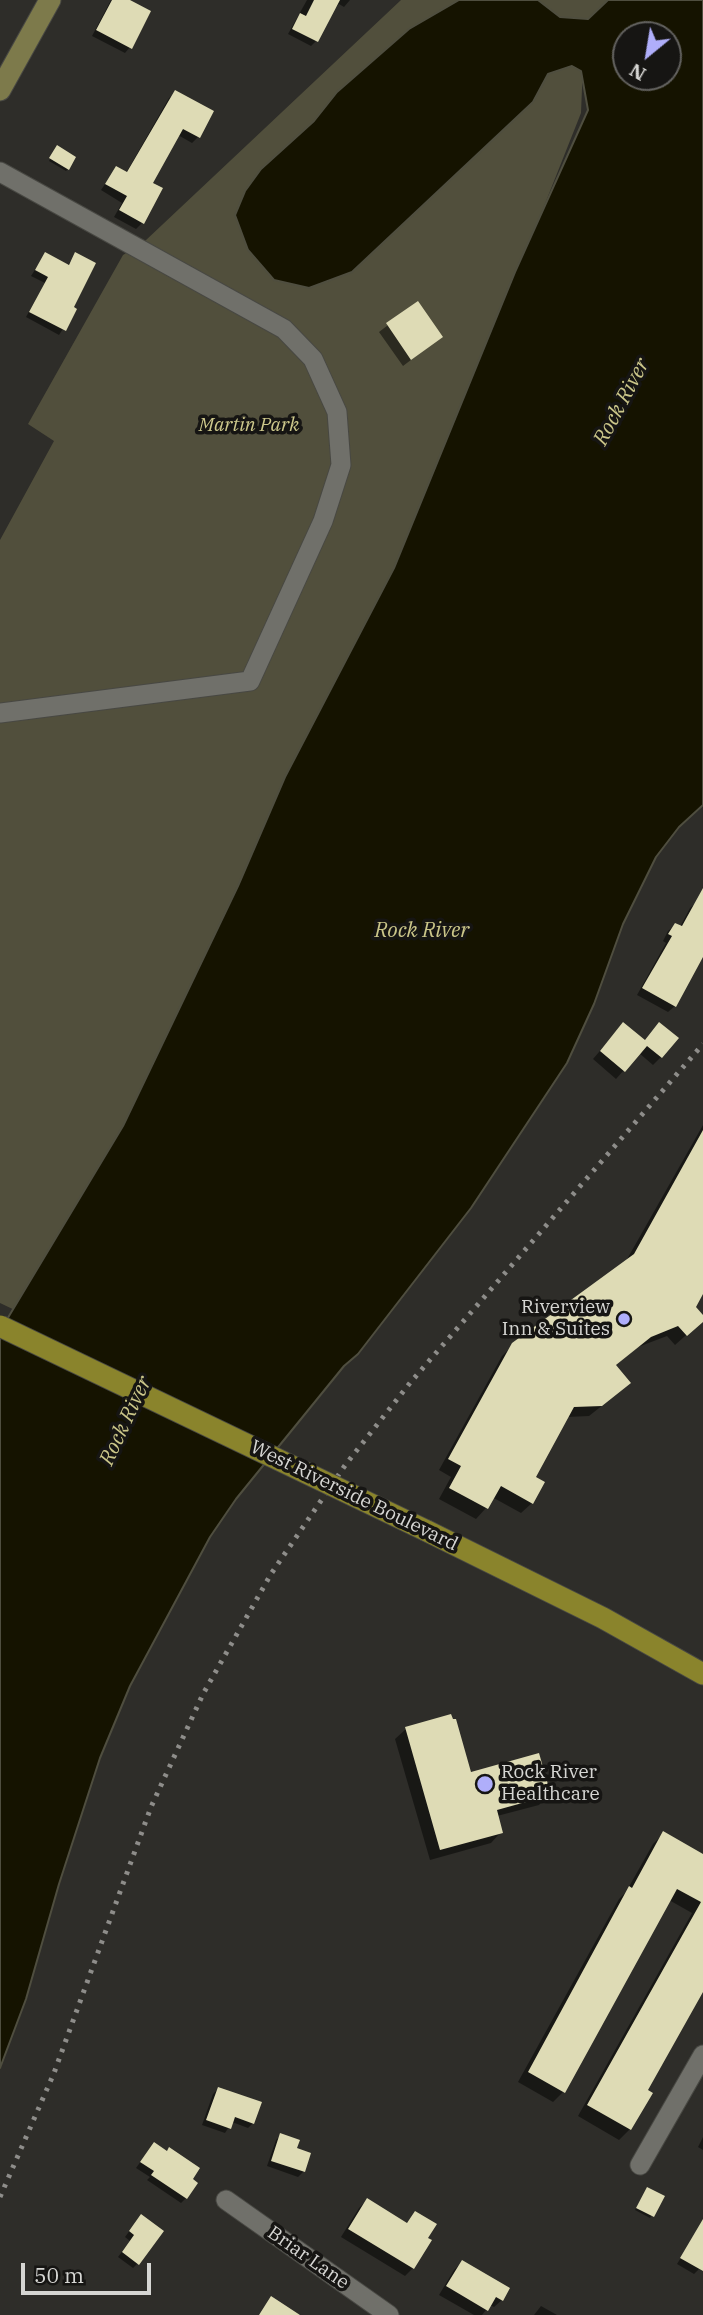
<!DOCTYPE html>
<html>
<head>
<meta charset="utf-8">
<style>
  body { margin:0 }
  #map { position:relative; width:703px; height:2315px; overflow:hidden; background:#2e2d29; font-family:"IBM Plex Serif",serif }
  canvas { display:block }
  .north { position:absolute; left:612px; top:21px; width:70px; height:70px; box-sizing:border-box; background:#161513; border:2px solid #636260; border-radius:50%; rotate:210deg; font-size:19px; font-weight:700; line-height:28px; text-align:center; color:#d6d6d3 }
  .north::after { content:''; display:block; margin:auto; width:24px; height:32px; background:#afaefa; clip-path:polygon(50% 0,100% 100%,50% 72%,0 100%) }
  .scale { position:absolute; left:21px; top:2263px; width:130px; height:32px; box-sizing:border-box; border:4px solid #d6d6d3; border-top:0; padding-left:9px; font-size:21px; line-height:24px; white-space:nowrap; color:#d6d6d3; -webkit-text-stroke:5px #161513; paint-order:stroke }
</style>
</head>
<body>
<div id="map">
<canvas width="703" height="2315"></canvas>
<div class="north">N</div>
<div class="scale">50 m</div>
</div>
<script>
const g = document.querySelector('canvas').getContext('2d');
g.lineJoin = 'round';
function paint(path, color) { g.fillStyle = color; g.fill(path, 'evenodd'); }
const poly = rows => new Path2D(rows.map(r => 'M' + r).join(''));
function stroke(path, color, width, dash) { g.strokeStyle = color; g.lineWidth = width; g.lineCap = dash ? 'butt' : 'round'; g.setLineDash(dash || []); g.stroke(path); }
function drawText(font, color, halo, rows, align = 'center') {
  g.font = font + ' "IBM Plex Serif",serif'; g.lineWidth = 7; g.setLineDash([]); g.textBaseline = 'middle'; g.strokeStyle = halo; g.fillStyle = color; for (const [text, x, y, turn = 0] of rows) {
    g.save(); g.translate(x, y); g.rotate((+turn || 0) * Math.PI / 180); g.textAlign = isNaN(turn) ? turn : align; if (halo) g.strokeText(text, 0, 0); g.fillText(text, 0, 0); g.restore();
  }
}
paint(poly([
  [401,0,612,0,583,64,581,113,403,562,188,1012,21,1313,0,1303,0,540,54,441,28,424,123,255,145,241]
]), '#514f3c');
const water = poly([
  [459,0,538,0,560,17,588,19,608,0,703,0,703,805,679,827,656,857,623,924,594,1004,567,1063,471,1208,358,1354,344,1366,236,1499,210,1537,130,1686,100,1758,59,1884,26,1999,0,2068,0,1331,123,1126,238,886,285,777,394,568,515,272,588,110,581,71,572,66,548,74,533,102,352,272,309,288,274,280,248,250,235,215,245,191,261,169,314,121,337,92,409,29,459,0],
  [626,35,668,35,668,77,626,77,626,35]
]);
paint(water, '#151300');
stroke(water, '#4f4e3f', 2);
paint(poly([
  [111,0,126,0,130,47,125,53,92,36],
  [307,0,350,0,344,7,339,4,333,11,316,41,311,46,288,34],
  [176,92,198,137,192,143,178,135,151,184,142,223,136,229,114,217,122,203,101,190,116,168,126,173,169,98],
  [55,150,68,169,66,171,49,161],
  [45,254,67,266,76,254,71,308,75,310,59,335,26,317,45,283,31,276],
  [417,303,441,337,403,366,379,332],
  [697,902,703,904,703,954,675,1006,668,1012,637,995,666,943,663,941,668,931,675,925,680,927,690,908],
  [623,1024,661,1057,653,1065,639,1053,616,1079,593,1059],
  [703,1125,703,1291,694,1307,703,1320,675,1345,667,1336,638,1347,615,1366,618,1393,589,1416,567,1417,534,1478,532,1503,521,1513,492,1497,486,1508,476,1519,439,1499,451,1477,439,1470,502,1356,513,1345,626,1261],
  [406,1729,470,1774,549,1794,539,1805,497,1816,501,1832,491,1843,430,1860,395,1739],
  [663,1834,703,1856,703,1989,646,2091,630,2129,619,2140,578,2116,692,1913,669,1900,563,2092,553,2102,518,2082,619,1899,626,1892,653,1844],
  [218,2089,253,2123,248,2128,232,2122,225,2133,202,2125,213,2094],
  [281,2135,295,2150,309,2154,303,2172,298,2177,267,2166,276,2140],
  [703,2137,703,2150,698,2147],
  [149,2150,190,2179,186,2198,181,2203,147,2180,150,2177,136,2168],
  [646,2191,663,2197,650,2218,635,2210],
  [367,2200,406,2224,415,2213,426,2238,430,2241,413,2268,405,2276,341,2237,359,2208],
  [137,2221,138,2263,133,2268,118,2257,130,2241,125,2237],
  [698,2230,703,2233,703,2271,699,2269,694,2274,677,2264],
  [462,2262,502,2300,494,2307,490,2305,482,2315,474,2315,439,2295,454,2270],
  [541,2306,557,2315,534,2315]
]), '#0007');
paint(poly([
  [112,0,130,0,151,11,132,49,96,30],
  [314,0,340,0,318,42,292,29,300,13,306,16],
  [175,90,214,111,200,138,183,129,153,183,163,188,144,224,119,210,127,196,105,184,116,166,127,172],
  [57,145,76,157,69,170,49,158],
  [45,252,69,265,75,252,96,263,74,307,77,309,66,331,29,312,48,277,35,270],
  [418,301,443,337,411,360,386,323],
  [703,888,703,957,676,1007,642,988,672,936,668,934,675,923,682,926],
  [623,1022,645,1040,659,1022,679,1038,662,1058,647,1046,625,1072,600,1051],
  [703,1130,703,1294,696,1307,703,1315,703,1322,687,1336,678,1326,651,1337,616,1365,631,1383,602,1406,574,1407,536,1477,545,1482,533,1504,501,1486,488,1509,449,1488,461,1466,448,1459,512,1343,634,1254],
  [451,1714,453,1719,456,1719,471,1772,539,1753,551,1795,497,1810,503,1833,440,1850,405,1727],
  [663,1831,703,1854,703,1992,648,2090,653,2093,631,2130,587,2105,701,1902,677,1889,565,2093,528,2072,629,1886,632,1888],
  [218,2087,262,2102,254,2124,235,2117,231,2129,206,2120],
  [280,2133,300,2140,297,2148,311,2153,305,2172,271,2161],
  [154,2142,167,2151,169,2147,200,2168,193,2179,198,2183,187,2199,151,2175,154,2171,140,2162],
  [647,2187,665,2196,654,2217,636,2208],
  [367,2198,407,2223,415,2211,437,2224,428,2238,432,2240,414,2269,348,2229],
  [141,2214,164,2231,139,2265,122,2252,134,2235,129,2231],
  [703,2219,703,2271,680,2258],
  [462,2260,510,2288,503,2301,496,2297,488,2311,446,2286],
  [271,2296,300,2315,259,2315]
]), '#dedbb5');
const street = poly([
  [0,172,284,329,313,359,337,412,341,465,323,521,250,681,0,713],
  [640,2165,703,2055],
  [226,2200,389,2315]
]);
const secondary = poly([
  [0,90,50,0]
]);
const primary = poly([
  [427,1531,603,1618,703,1674]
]);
stroke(street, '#484843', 21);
stroke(secondary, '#484843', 23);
stroke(primary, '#484843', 23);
stroke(street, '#70706a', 19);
stroke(secondary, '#7d7a4b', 21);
stroke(primary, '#8a842c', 21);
stroke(poly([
  [0,2197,54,2073,151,1807,203,1694,271,1574,346,1464,410,1383,703,1044]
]), '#8e8d8a', 5, [3.5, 7]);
const primaryBridge = poly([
  [0,1326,427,1531]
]);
stroke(primaryBridge, '#484843', 23, []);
stroke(primaryBridge, '#8a842c', 21);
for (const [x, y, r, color] of [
  [624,1319,7,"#afaefa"],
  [485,1784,9,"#afaefa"]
]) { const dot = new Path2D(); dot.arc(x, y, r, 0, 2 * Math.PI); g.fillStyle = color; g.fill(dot); stroke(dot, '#161513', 2.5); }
drawText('italic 19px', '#cec98c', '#161513', [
  ["Martin Park",249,426]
]);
drawText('19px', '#d6d6d3', '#161513', [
  ["Riverview",610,1308],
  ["Inn & Suites",610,1330],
  ["Rock River",501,1773,"left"],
  ["Healthcare",501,1795,"left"]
], 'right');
drawText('19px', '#d6d6d3', '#161513', [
  ["West Riverside Boulevard",354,1496,26],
  ["Briar Lane",308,2258,35]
]);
drawText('italic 21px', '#cbc689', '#161513', [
  ["Rock River",622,402,-62],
  ["Rock River",422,931],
  ["Rock River",126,1421,-65]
]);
</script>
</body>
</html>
